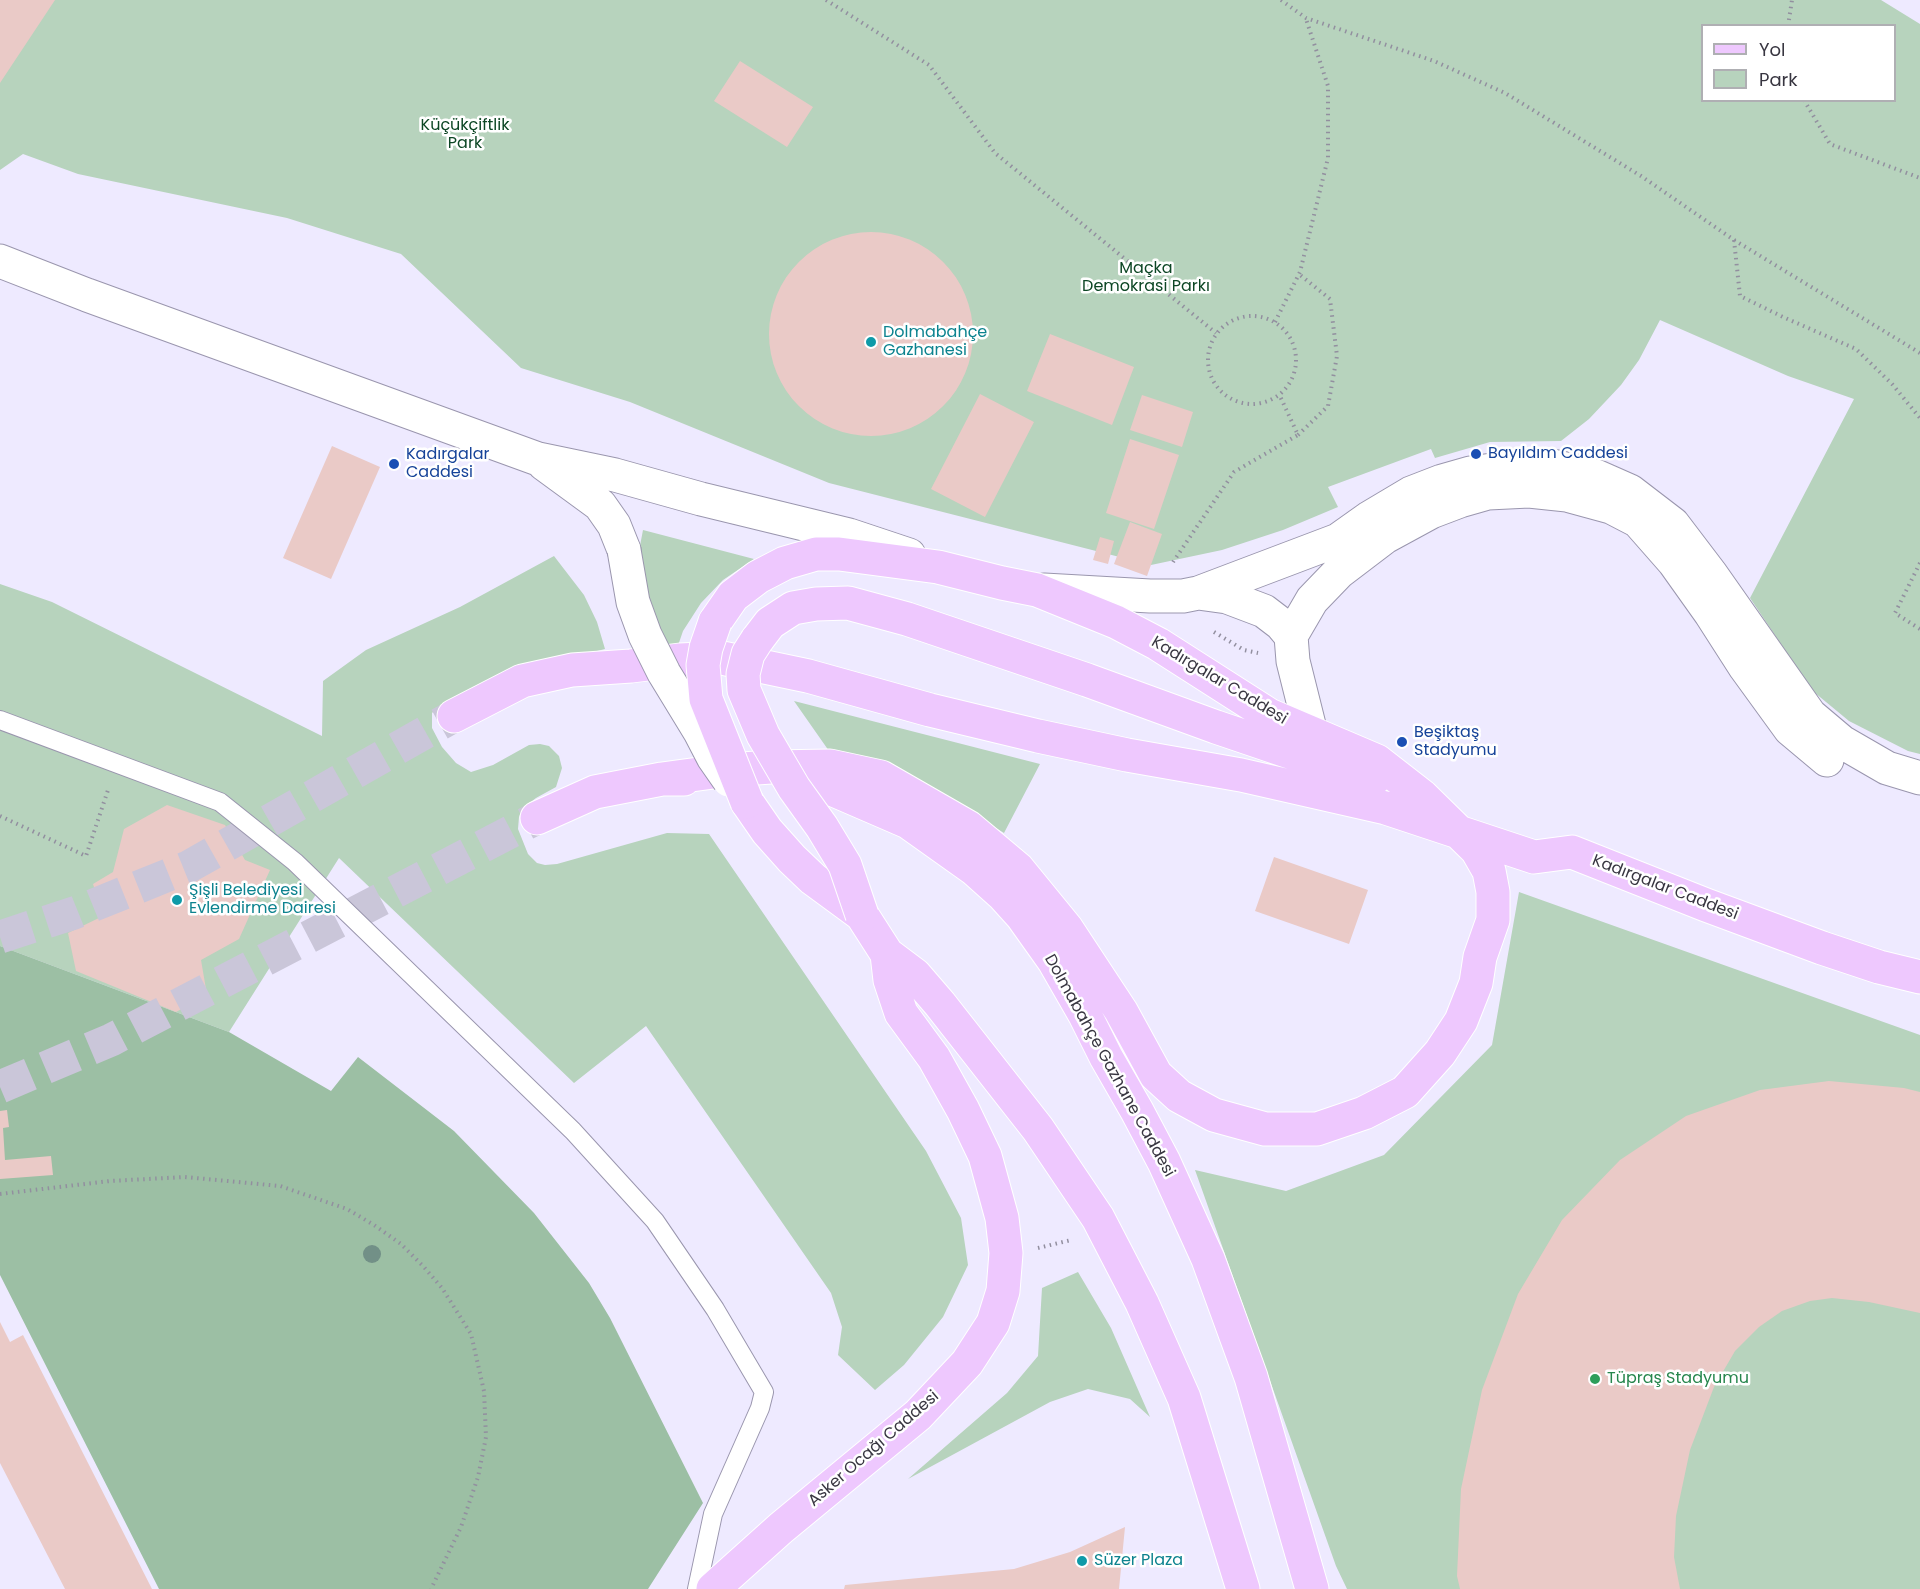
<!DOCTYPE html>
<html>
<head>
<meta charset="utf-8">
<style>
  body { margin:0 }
  #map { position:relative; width:1920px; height:1589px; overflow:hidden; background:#eeeaff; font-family:Poppins,sans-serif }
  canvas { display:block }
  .legend { position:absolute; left:1701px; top:24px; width:195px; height:78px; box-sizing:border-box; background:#fff; border:2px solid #afafb3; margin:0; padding:8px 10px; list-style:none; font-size:18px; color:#383641 }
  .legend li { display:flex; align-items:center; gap:12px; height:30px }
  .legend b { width:30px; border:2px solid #afafb3 }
</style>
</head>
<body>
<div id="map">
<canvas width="1920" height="1589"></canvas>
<ul class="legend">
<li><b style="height:8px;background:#eec8fe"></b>Yol</li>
<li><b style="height:16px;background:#b7d3bd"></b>Park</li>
</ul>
</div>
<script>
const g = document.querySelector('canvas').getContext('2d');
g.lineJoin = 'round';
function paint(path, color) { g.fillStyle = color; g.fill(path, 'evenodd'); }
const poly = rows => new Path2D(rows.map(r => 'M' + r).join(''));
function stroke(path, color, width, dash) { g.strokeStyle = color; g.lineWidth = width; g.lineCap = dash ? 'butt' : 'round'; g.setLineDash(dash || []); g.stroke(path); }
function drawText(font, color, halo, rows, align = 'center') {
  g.font = font + ' Poppins,sans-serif'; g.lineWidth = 5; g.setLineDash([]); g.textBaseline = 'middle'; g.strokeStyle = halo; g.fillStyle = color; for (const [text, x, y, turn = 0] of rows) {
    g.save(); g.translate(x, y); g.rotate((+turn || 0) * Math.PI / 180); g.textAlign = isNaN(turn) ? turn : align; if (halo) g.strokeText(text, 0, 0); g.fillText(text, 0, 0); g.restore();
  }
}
paint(poly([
  [0,0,1881,0,1920,24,1920,754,1908,751,1849,721,1803,683,1801,674,1750,598,1854,399,1788,376,1660,320,1639,360,1621,385,1589,419,1561,441,1490,442,1435,458,1431,449,1328,487,1338,507,1283,530,1222,550,1151,565,829,483,630,402,521,368,401,254,287,218,78,174,23,154,0,170],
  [1702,26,1894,26,1894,100,1702,100],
  [643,530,754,559,723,580,701,603,683,631,672,663,658,642,639,551],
  [554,556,584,595,597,622,605,649,510,673,461,697,440,705,432,713,432,728,442,747,456,763,471,772,493,765,529,745,540,744,549,746,559,756,562,768,556,787,536,798,523,808,519,817,518,829,528,854,537,863,545,865,557,864,667,833,709,834,926,1151,961,1218,968,1265,943,1317,904,1365,875,1390,838,1355,842,1327,831,1293,646,1026,574,1083,339,858,229,1032,0,946,0,584,52,602,322,736,323,681,366,650,460,607],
  [794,701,1040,764,1004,833,945,796,829,751],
  [1519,892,1920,1035,1920,1589,1347,1589,1336,1566,1195,1170,1286,1191,1384,1155,1492,1045],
  [1078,1272,1111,1328,1150,1417,1130,1399,1088,1389,1050,1402,908,1479,1007,1393,1038,1356,1042,1288]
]), '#b7d3bd');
paint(poly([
  [0,946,229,1032,331,1091,358,1057,454,1131,534,1213,589,1283,610,1318,703,1503,648,1589,159,1589,0,1275]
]), '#9cbfa4');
paint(poly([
  [0,0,55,0,0,83],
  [740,61,813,107,787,147,714,101],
  '769 334a102 102 0 1 1 204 0a102 102 0 1 1-204 0Z',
  [1050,334,1134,367,1112,425,1027,391],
  [980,394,1034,422,985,517,931,489],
  [1142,395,1193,412,1182,447,1130,430],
  [1130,439,1179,455,1154,529,1106,513],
  [332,446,380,467,331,579,283,558],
  [1130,522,1162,534,1147,576,1114,564],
  [1100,537,1114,541,1108,564,1093,560],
  [167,805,225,825,245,860,270,870,239,939,201,960,207,995,176,1012,76,971,68,933,103,916,93,884,113,872,124,829],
  [1274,857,1368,890,1349,944,1255,911],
  [1829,1081,1904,1088,1920,1092,1920,1313,1869,1302,1832,1298,1810,1301,1782,1311,1759,1327,1735,1351,1714,1387,1690,1450,1676,1516,1674,1557,1680,1589,1460,1589,1457,1576,1461,1489,1482,1390,1518,1294,1562,1220,1620,1160,1686,1116,1760,1090],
  [7,1110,9,1127,3,1128,5,1160,51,1156,53,1175,0,1179,0,1111],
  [0,1322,10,1342,23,1335,152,1589,65,1589,0,1463],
  [1125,1527,1119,1589,844,1589,845,1585,1014,1569,1070,1552]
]), '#eacac7');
stroke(poly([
  [0,937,74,913,188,867,454,716],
  [0,1087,111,1040,537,818]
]), '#cac6d9', 33, [33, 16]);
const service = poly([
  [0,720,220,802,295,862,573,1131,655,1221,715,1309,764,1392,760,1408,713,1514,697,1589]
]);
const secondary = poly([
  [0,261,87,295,538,459,615,475,701,499,849,535,909,555],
  [544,464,600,505,614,525,624,550],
  [1044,590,1150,596,1183,596,1198,593,1338,540,1369,518,1411,493,1442,481,1470,473,1514,467,1553,466,1596,476,1630,491,1673,524,1711,574,1810,715,1842,742,1887,768,1920,778],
  [1198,593,1227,597,1264,611,1281,624,1291,636],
  [1311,733,1293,661,1291,636,1312,600,1339,572,1385,537,1431,512,1460,501,1488,493,1529,491,1567,495,1611,507,1638,521,1674,562,1711,614,1745,667,1790,729,1827,760]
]);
const primary = poly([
  [757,640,770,623,793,608,816,604,848,603,907,619,1087,680,1216,727,1340,769,1376,777],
  [454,716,522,681,572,670,631,666,680,660,722,658,808,676,930,710,1038,736,1127,755,1241,775,1386,808,1534,857,1572,852,1706,905,1822,948,1879,967,1920,977],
  [662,779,728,770,771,767,830,766,881,777,968,827,1018,869,1067,929,1121,1011,1156,1075,1179,1096,1214,1115,1265,1129,1317,1129,1364,1113,1405,1092,1440,1053,1461,1021,1476,983,1480,957,1493,920,1493,892,1489,871,1477,850,1422,796,1377,761,1269,715,1158,644,1116,622,1037,590,1002,583,938,567,839,554,816,554,785,563,758,577,733,596,715,622],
  [795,782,834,790,908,822,974,869,1003,895,1022,916,1054,961,1085,1015,1106,1057,1137,1111,1164,1162,1208,1259,1251,1377,1312,1589],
  [747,802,767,831,792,859,813,879,862,915,887,954,915,975,940,1004,1038,1129,1098,1218,1142,1303,1184,1398,1243,1589],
  [537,818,595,792,662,779,684,779],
  [713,1589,781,1528,918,1415,967,1363,993,1323,1003,1291,1006,1253,1002,1218,985,1156,963,1110,934,1058,901,1013,890,980,887,954]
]);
stroke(service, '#9a96ae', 20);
stroke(secondary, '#9a96ae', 35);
stroke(primary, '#fff', 35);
stroke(poly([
  [826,0,929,65,995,153,1216,333],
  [1281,0,1306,18,1434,61,1505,93,1641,176,1734,240,1920,353],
  [1788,26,1792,0],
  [1804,100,1830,144,1920,178],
  [1734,240,1740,296,1783,317,1856,349,1892,384,1920,418],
  '1208 360a44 44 0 1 1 88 0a44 44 0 1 1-88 0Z',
  [1275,322,1300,272,1328,158,1328,86,1306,19],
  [1298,435,1328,406,1337,356,1330,299,1299,274],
  [1173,562,1234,472,1298,435,1279,394],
  [1920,563,1895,613,1920,629],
  [1214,632,1244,650,1258,653],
  [0,816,86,856,109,787],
  [0,1194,110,1181,185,1177,280,1186,347,1209,374,1225,401,1244,423,1266,442,1288,471,1334,484,1391,486,1437,478,1477,461,1527,431,1589],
  [1038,1248,1071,1240]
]), '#928f9f', 4, [1.5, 4.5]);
stroke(service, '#fff', 18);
stroke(secondary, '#fff', 33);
stroke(primary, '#eec8fe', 33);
const secondaryBridge = poly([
  [624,550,633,602,645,635,664,673,700,732,713,757,729,780]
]);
const primaryBridge = poly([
  [715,622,706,648,703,665,706,699,747,802],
  [757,640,748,654,743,674,744,690,763,735,794,788,822,827,845,865,862,915]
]);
stroke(secondaryBridge, '#9a96ae', 35, []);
stroke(primaryBridge, '#fff', 35, []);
stroke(secondaryBridge, '#fff', 33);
stroke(primaryBridge, '#eec8fe', 33);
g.fillStyle = '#729087';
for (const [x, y] of [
  [372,1254]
]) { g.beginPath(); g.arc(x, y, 9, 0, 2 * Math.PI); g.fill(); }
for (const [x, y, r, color] of [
  [871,342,6,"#0f9aa8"],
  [1476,454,6,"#1a4fb4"],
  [394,464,6,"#1a4fb4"],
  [1402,742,6,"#1a4fb4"],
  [177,900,6,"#0f9aa8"],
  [1595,1379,6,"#2e9e5b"],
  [1082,1561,6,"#0f9aa8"]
]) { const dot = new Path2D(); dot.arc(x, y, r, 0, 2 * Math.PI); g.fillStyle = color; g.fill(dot); stroke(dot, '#fff', 2); }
drawText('16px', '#0c4624', '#fff', [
  ["Küçükçiftlik",465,126],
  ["Park",465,144],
  ["Maçka",1146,269],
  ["Demokrasi Parkı",1146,287]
]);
drawText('16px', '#0d838f', '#fff', [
  ["Dolmabahçe",883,333],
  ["Gazhanesi",883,351],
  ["Şişli Belediyesi",189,891],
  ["Evlendirme Dairesi",189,909],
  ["Süzer Plaza",1094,1561]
], 'left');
drawText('16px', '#164399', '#fff', [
  ["Bayıldım Caddesi",1488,454],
  ["Kadırgalar",406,455],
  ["Caddesi",406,473],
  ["Beşiktaş",1414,733],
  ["Stadyumu",1414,751]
], 'left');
drawText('16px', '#383641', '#fff', [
  ["Kadırgalar Caddesi",1219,681,31],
  ["Kadırgalar Caddesi",1665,888,21],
  ["Dolmabahçe Gazhane Caddesi",1109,1066,61],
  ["Asker Ocağı Caddesi",874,1449,-41]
]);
drawText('16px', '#27864d', '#fff', [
  ["Tüpraş Stadyumu",1607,1379]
], 'left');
</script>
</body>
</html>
